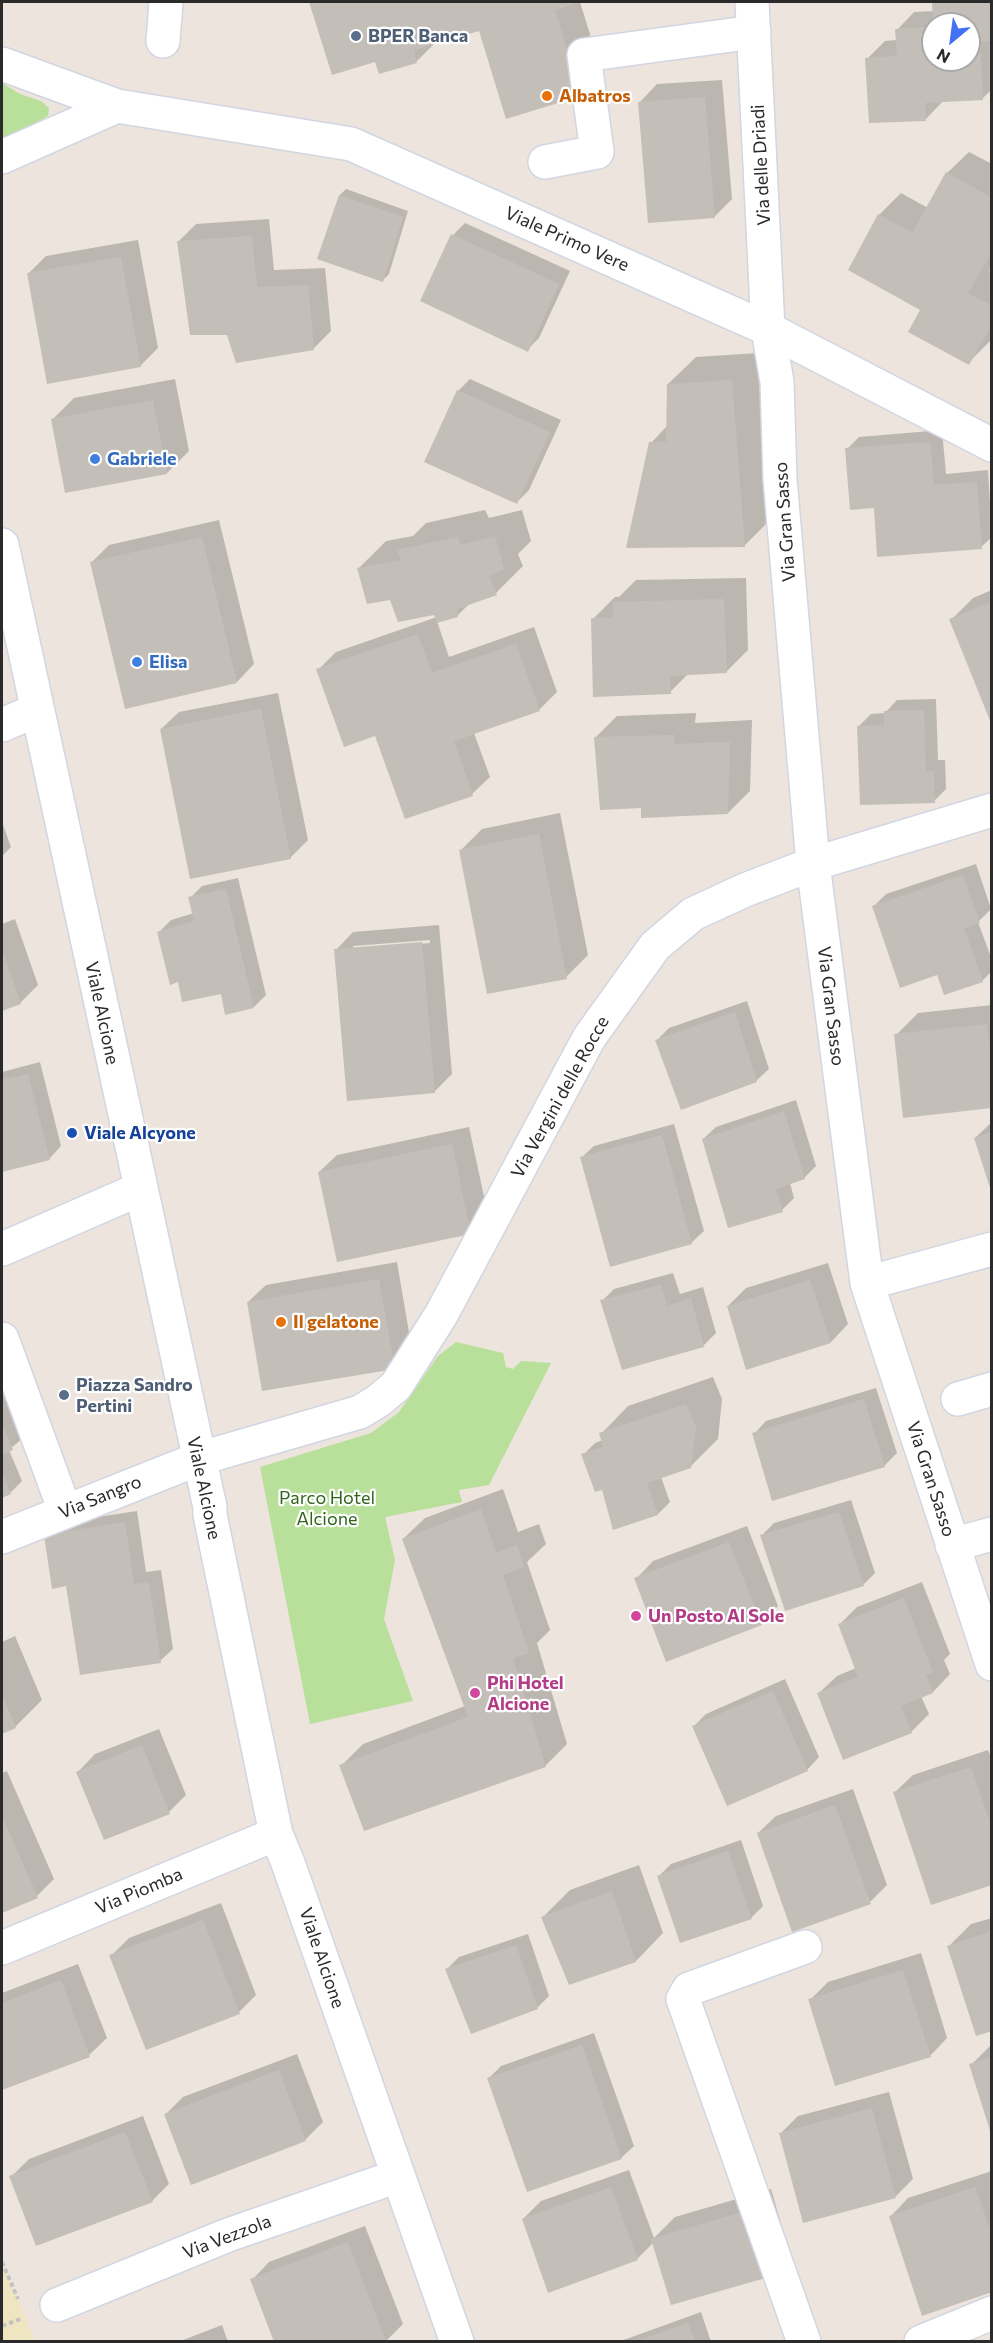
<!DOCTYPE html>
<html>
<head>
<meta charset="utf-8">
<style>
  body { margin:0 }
  #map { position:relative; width:993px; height:2343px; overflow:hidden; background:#ece4dd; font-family:Commissioner,sans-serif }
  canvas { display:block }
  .frame { position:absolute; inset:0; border:3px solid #2a2a2a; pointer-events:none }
  .north { position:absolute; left:921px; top:12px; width:60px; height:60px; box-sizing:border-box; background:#fff; border:2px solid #aaa; border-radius:50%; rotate:209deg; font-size:16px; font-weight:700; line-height:24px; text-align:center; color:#2a2a2a }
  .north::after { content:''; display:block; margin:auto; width:21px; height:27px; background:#4371f3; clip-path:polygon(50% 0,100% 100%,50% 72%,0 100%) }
</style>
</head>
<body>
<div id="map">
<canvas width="993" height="2343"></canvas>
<div class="frame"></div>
<div class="north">N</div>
</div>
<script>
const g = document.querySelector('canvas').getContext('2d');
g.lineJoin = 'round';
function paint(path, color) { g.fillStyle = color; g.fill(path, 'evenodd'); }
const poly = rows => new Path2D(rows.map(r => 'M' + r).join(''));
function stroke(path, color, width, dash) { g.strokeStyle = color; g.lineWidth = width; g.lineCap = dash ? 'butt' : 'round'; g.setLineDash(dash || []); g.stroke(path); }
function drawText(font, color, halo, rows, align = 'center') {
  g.font = font + ' Commissioner,sans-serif'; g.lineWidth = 4.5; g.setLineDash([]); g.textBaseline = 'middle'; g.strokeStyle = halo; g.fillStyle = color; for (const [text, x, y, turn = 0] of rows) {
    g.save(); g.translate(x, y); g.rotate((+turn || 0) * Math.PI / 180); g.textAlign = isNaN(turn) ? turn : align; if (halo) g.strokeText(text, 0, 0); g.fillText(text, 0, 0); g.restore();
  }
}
paint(poly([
  [2,83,20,94,41,101,49,108,48,116,2,142],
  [456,1342,503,1353,506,1367,513,1369,521,1361,551,1363,489,1485,459,1490,462,1502,385,1517,395,1560,384,1619,413,1701,310,1724,260,1467,371,1433,399,1412,438,1356]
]), '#b8e09b');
paint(poly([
  [2,2262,25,2317,35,2341,2,2341]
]), '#f0e5c1');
paint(poly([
  [311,2,580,2,602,73,480,29,436,42,416,62,376,61,333,73],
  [933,2,992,2,992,89,982,99,943,101,926,119,867,59,885,41,897,40,897,30,914,12,934,11],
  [933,24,969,24,969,60,933,60],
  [722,80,732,199,714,217,640,102,657,84],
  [969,152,992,164,992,267,989,271,992,273,992,339,968,363,922,309,879,215,901,193,928,208,947,173],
  [346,189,408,211,389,274,383,280,340,195],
  [269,219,274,270,325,268,331,331,313,349,228,334,178,242,196,224],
  [465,223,570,271,539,338,527,350,453,235],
  [138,240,158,348,140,366,28,274,46,256],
  [759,353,772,518,744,546,651,443,667,426,668,384,696,357],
  [175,379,189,451,167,473,52,420,74,398],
  [470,379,561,420,529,490,517,502,458,391],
  [942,430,946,474,988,470,992,537,981,547,847,449,859,437],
  [485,510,489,518,522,510,531,541,518,554,523,566,496,593,470,603,457,616,437,621,449,657,534,627,557,692,539,710,474,733,490,777,472,794,376,734,318,670,336,652,437,617,435,613,391,599,358,569,386,541,413,536,426,523],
  [219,520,254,664,237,682,91,563,109,545],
  [746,578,748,650,726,672,689,673,670,692,593,619,615,597,619,597,636,580],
  [992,590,992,719,951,620,973,598],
  [278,693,308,840,290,858,161,729,179,712],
  [936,699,938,760,945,760,946,789,934,801,859,726,871,714,885,713,897,700],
  [696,713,695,723,752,720,750,791,728,813,643,807,595,738,617,716],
  [560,813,588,955,566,977,460,851,482,829],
  [2,822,11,847,2,856],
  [976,864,991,909,978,922,992,960,992,971,982,981,938,973,873,907,886,894],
  [238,878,266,995,254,1007,223,992,179,980,159,932,171,920,194,913,190,898,202,886],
  [15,919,38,985,20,1003,2,1009,2,924],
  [439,925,452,1074,434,1092,336,950,353,932],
  [430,940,430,943,353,949,353,946],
  [747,1001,769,1069,756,1081,657,1040,669,1028],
  [992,1005,992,1107,896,1035,918,1013],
  [40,1062,61,1146,49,1159,2,1170,2,1072],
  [796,1100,816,1166,804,1178,790,1183,794,1198,782,1210,703,1139,716,1127],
  [992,1122,992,1188,975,1138],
  [674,1124,704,1231,691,1243,581,1158,594,1146],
  [469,1127,488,1215,470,1232,319,1172,337,1155],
  [397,1262,412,1350,394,1368,248,1302,266,1285],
  [828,1263,848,1324,831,1342,747,1368,728,1306,746,1288],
  [673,1273,680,1294,703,1287,716,1333,704,1345,623,1368,602,1301,614,1289],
  [713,1377,722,1399,718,1439,690,1467,661,1477,670,1502,658,1514,583,1455,595,1443,603,1440,601,1434,628,1406],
  [2,1383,24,1437,9,1450,22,1481,10,1493,2,1497],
  [876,1388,897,1453,885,1465,773,1499,754,1434,766,1421],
  [503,1489,518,1532,539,1524,546,1544,527,1562,550,1630,537,1643,567,1744,545,1766,341,1766,363,1744,465,1706,403,1539,425,1518],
  [851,1500,875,1573,863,1585,762,1535,774,1523],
  [137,1511,146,1572,161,1570,173,1649,160,1661,67,1584,45,1535,58,1523],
  [747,1526,778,1606,761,1624,636,1579,653,1561],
  [922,1582,950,1654,944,1660,950,1674,933,1692,921,1696,929,1714,911,1732,819,1693,837,1676,856,1668,840,1624,857,1607],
  [15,1636,42,1700,15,1727,2,1733,2,1642],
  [785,1679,819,1757,807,1770,694,1726,706,1714],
  [159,1729,186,1795,169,1812,78,1772,95,1754],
  [988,1750,992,1760,992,1883,895,1792,913,1775],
  [7,1771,54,1879,37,1896,2,1912,2,1773],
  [853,1789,887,1885,870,1902,758,1833,776,1816],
  [741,1840,763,1906,751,1918,659,1876,671,1864],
  [639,1865,663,1933,636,1961,543,1917,570,1890],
  [221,1903,256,1995,239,2012,111,1956,129,1938],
  [992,1918,992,2030,949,1946,971,1924],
  [528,1934,549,1996,537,2008,447,1969,459,1957],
  [921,1953,947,2038,930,2056,810,2000,828,1982],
  [78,1964,107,2038,89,2055,2,2089,2,1993],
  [594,2033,634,2146,621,2158,489,2078,501,2066],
  [992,2044,992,2130,971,2065],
  [297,2054,323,2122,305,2140,166,2114,183,2097],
  [889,2092,913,2179,896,2196,804,2221,780,2134,798,2116],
  [143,2116,169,2184,152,2201,11,2177,29,2159],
  [629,2170,654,2238,675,2217,771,2189,790,2254,654,2242,637,2259,523,2219,541,2201],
  [992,2171,992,2291,891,2216,908,2198],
  [365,2226,403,2324,385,2342,252,2280,269,2262],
  [701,2312,711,2342,618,2342],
  [222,2325,228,2342,178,2342]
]), '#0003');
paint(poly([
  [309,2,581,2,555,10,581,96,506,119,479,31,414,50,417,63,379,74,375,62,332,75],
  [932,2,992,2,992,41,980,42,983,100,925,103,926,121,869,123,865,58,897,56,895,29,933,27,933,60,969,60,969,24,933,24],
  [705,97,715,218,648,223,638,102],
  [946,172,992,198,992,252,968,293,992,306,992,324,969,365,908,332,920,310,848,270,878,214,912,233],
  [339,195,403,217,383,282,317,259],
  [451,234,559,284,528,352,420,301],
  [252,236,257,287,308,285,314,350,236,363,227,335,190,335,177,241],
  [121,257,141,367,47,384,27,273],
  [732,380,745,547,626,548,649,442,666,442,667,384],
  [457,390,550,432,517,504,424,462],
  [153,400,167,474,65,493,51,419],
  [930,442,934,485,977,482,982,549,877,557,874,508,850,510,845,448],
  [495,536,504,569,489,576,497,595,457,609,458,617,437,623,434,615,398,622,390,600,367,604,357,568,401,560,397,550,458,537,461,545],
  [202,537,237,683,125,709,90,562],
  [724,599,727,673,670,676,671,694,593,697,591,618,613,618,613,602],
  [992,602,992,723,991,723,949,619],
  [418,634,432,673,516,644,540,711,454,741,473,796,405,819,375,736,344,747,316,669],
  [261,709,291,859,190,879,160,729],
  [924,710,926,772,934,771,935,803,860,805,857,726,884,725,884,711],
  [675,735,674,744,730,742,728,814,641,818,641,808,600,810,594,737],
  [539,834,567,979,487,994,459,850],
  [963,875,980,923,964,928,983,982,944,995,937,975,900,988,872,906],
  [226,889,254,1008,225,1015,221,994,182,1002,178,982,170,985,157,932,194,921,188,897],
  [422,942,435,1093,347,1101,334,949],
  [2,949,21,1004,2,1011],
  [735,1012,757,1082,681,1110,655,1040],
  [987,1024,992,1072,992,1108,903,1118,894,1034],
  [28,1074,50,1160,2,1172,2,1080],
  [784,1111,805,1179,776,1189,783,1212,728,1228,702,1139],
  [992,1132,992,1191,991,1191,974,1138],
  [662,1135,692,1244,610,1267,580,1157],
  [452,1144,471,1234,337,1262,318,1172],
  [379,1279,395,1369,262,1391,247,1302],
  [810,1280,831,1343,746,1370,727,1306],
  [661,1285,667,1306,691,1298,704,1347,622,1370,600,1300],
  [864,1399,885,1467,772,1501,752,1433],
  [686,1404,696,1427,691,1468,647,1483,658,1515,613,1530,602,1490,595,1492,581,1454,603,1447,599,1433],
  [2,1424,13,1450,2,1455],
  [2,1473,11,1494,2,1498],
  [481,1509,496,1553,517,1545,524,1567,503,1575,529,1653,513,1658,546,1767,364,1831,339,1765,468,1717,402,1539],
  [839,1512,864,1586,785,1611,760,1535],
  [125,1522,134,1584,149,1582,161,1663,80,1675,66,1586,52,1589,44,1535],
  [729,1542,762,1625,666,1662,634,1578],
  [904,1598,933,1673,926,1675,933,1693,901,1706,912,1733,843,1760,817,1693,858,1677,838,1624],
  [773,1691,808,1771,727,1806,692,1726],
  [2,1695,16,1728,2,1734],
  [142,1745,170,1814,104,1840,76,1772],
  [971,1767,992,1829,992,1885,931,1905,893,1792],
  [835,1805,871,1904,792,1932,757,1833],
  [2,1816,38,1898,2,1913],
  [728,1851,752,1919,680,1943,657,1876],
  [612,1891,636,1962,569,1985,541,1917],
  [203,1920,240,2014,146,2050,109,1955],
  [992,1931,992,2031,976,2036,947,1946],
  [516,1945,538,2009,471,2034,445,1969],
  [903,1970,931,2057,835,2086,808,1999],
  [61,1980,90,2057,2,2090,2,2003],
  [582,2045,622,2159,527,2192,487,2078],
  [992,2057,992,2134,991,2134,969,2064],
  [279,2070,306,2141,191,2185,164,2114],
  [872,2108,896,2198,803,2223,779,2133],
  [125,2132,153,2202,36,2246,9,2176],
  [611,2187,638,2260,548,2293,522,2219],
  [975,2187,992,2235,992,2292,922,2316,889,2216],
  [749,2210,769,2277,671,2305,651,2239],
  [348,2242,386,2342,274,2342,250,2279],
  [688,2323,695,2342,638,2342,638,2341]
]), '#c4beb9');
const minor = poly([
  [752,2,768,329,777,382,780,479,813,864,867,1283,992,1664],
  [163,41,166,2],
  [2,64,117,106,351,144,768,329,992,445],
  [2,157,117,106],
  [545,162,597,152,584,55,754,32],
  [2,545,210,1507,210,1515,276,1834,288,1863,457,2342],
  [2,725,37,710],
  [2,1249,140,1189],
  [867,1283,992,1249],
  [2,1339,65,1511],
  [958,1399,992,1389],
  [2,1537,198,1459,360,1412,378,1401,396,1386,441,1315,589,1038,655,946,693,914,745,890,813,864,992,810],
  [952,1545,992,1534],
  [2,1948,276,1834],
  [57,2305,228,2235,398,2176],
  [804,2342,683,1999,689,1989,805,1947],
  [921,2342,992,2313]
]);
stroke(minor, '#d2d6e2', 36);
stroke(poly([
  [2,2262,18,2299],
  [2,2326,23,2318]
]), '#c3c3c3', 4, [4.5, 3]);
stroke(minor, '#fff', 33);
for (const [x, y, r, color] of [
  [356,36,6,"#5c6f8a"],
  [547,96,6,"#e8710a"],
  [95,459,6,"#3f7fe0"],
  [137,662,6,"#3f7fe0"],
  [72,1133,6,"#1a4fb4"],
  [281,1322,6,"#e8710a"],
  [64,1395,6,"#5c6f8a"],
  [636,1616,6,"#d1479c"],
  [475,1693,6,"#d1479c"]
]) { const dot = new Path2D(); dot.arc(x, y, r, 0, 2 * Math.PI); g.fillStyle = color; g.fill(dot); stroke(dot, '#fff', 2); }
drawText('bold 18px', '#4e5e75', '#fff', [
  ["BPER Banca",368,36],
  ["Piazza Sandro",76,1385],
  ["Pertini",76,1406]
], 'left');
drawText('bold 18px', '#c56008', '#fff', [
  ["Albatros",559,96],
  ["Il gelatone",293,1322]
], 'left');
drawText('18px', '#2a2a2a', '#fff', [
  ["Via delle Driadi",761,165,-93],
  ["Viale Primo Vere",567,239,24],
  ["Via Gran Sasso",785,522,-94],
  ["Via Gran Sasso",831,1006,83],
  ["Viale Alcione",102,1013,78],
  ["Via Vergini delle Rocce",560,1097,-61],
  ["Via Gran Sasso",931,1479,72],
  ["Viale Alcione",204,1488,78],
  ["Via Sangro",100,1497,-22],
  ["Via Piomba",139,1891,-23],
  ["Viale Alcione",322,1958,71],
  ["Via Vezzola",227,2237,-21]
]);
drawText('bold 18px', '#366cbe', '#fff', [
  ["Gabriele",107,459],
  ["Elisa",149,662]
], 'left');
drawText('bold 18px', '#164399', '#fff', [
  ["Viale Alcyone",84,1133]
], 'left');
drawText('18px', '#31651d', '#fff', [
  ["Parco Hotel",327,1498],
  ["Alcione",327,1519]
]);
drawText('bold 18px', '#b23c85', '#fff', [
  ["Un Posto Al Sole",648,1616],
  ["Phi Hotel",487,1683],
  ["Alcione",487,1704]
], 'left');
</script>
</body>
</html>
